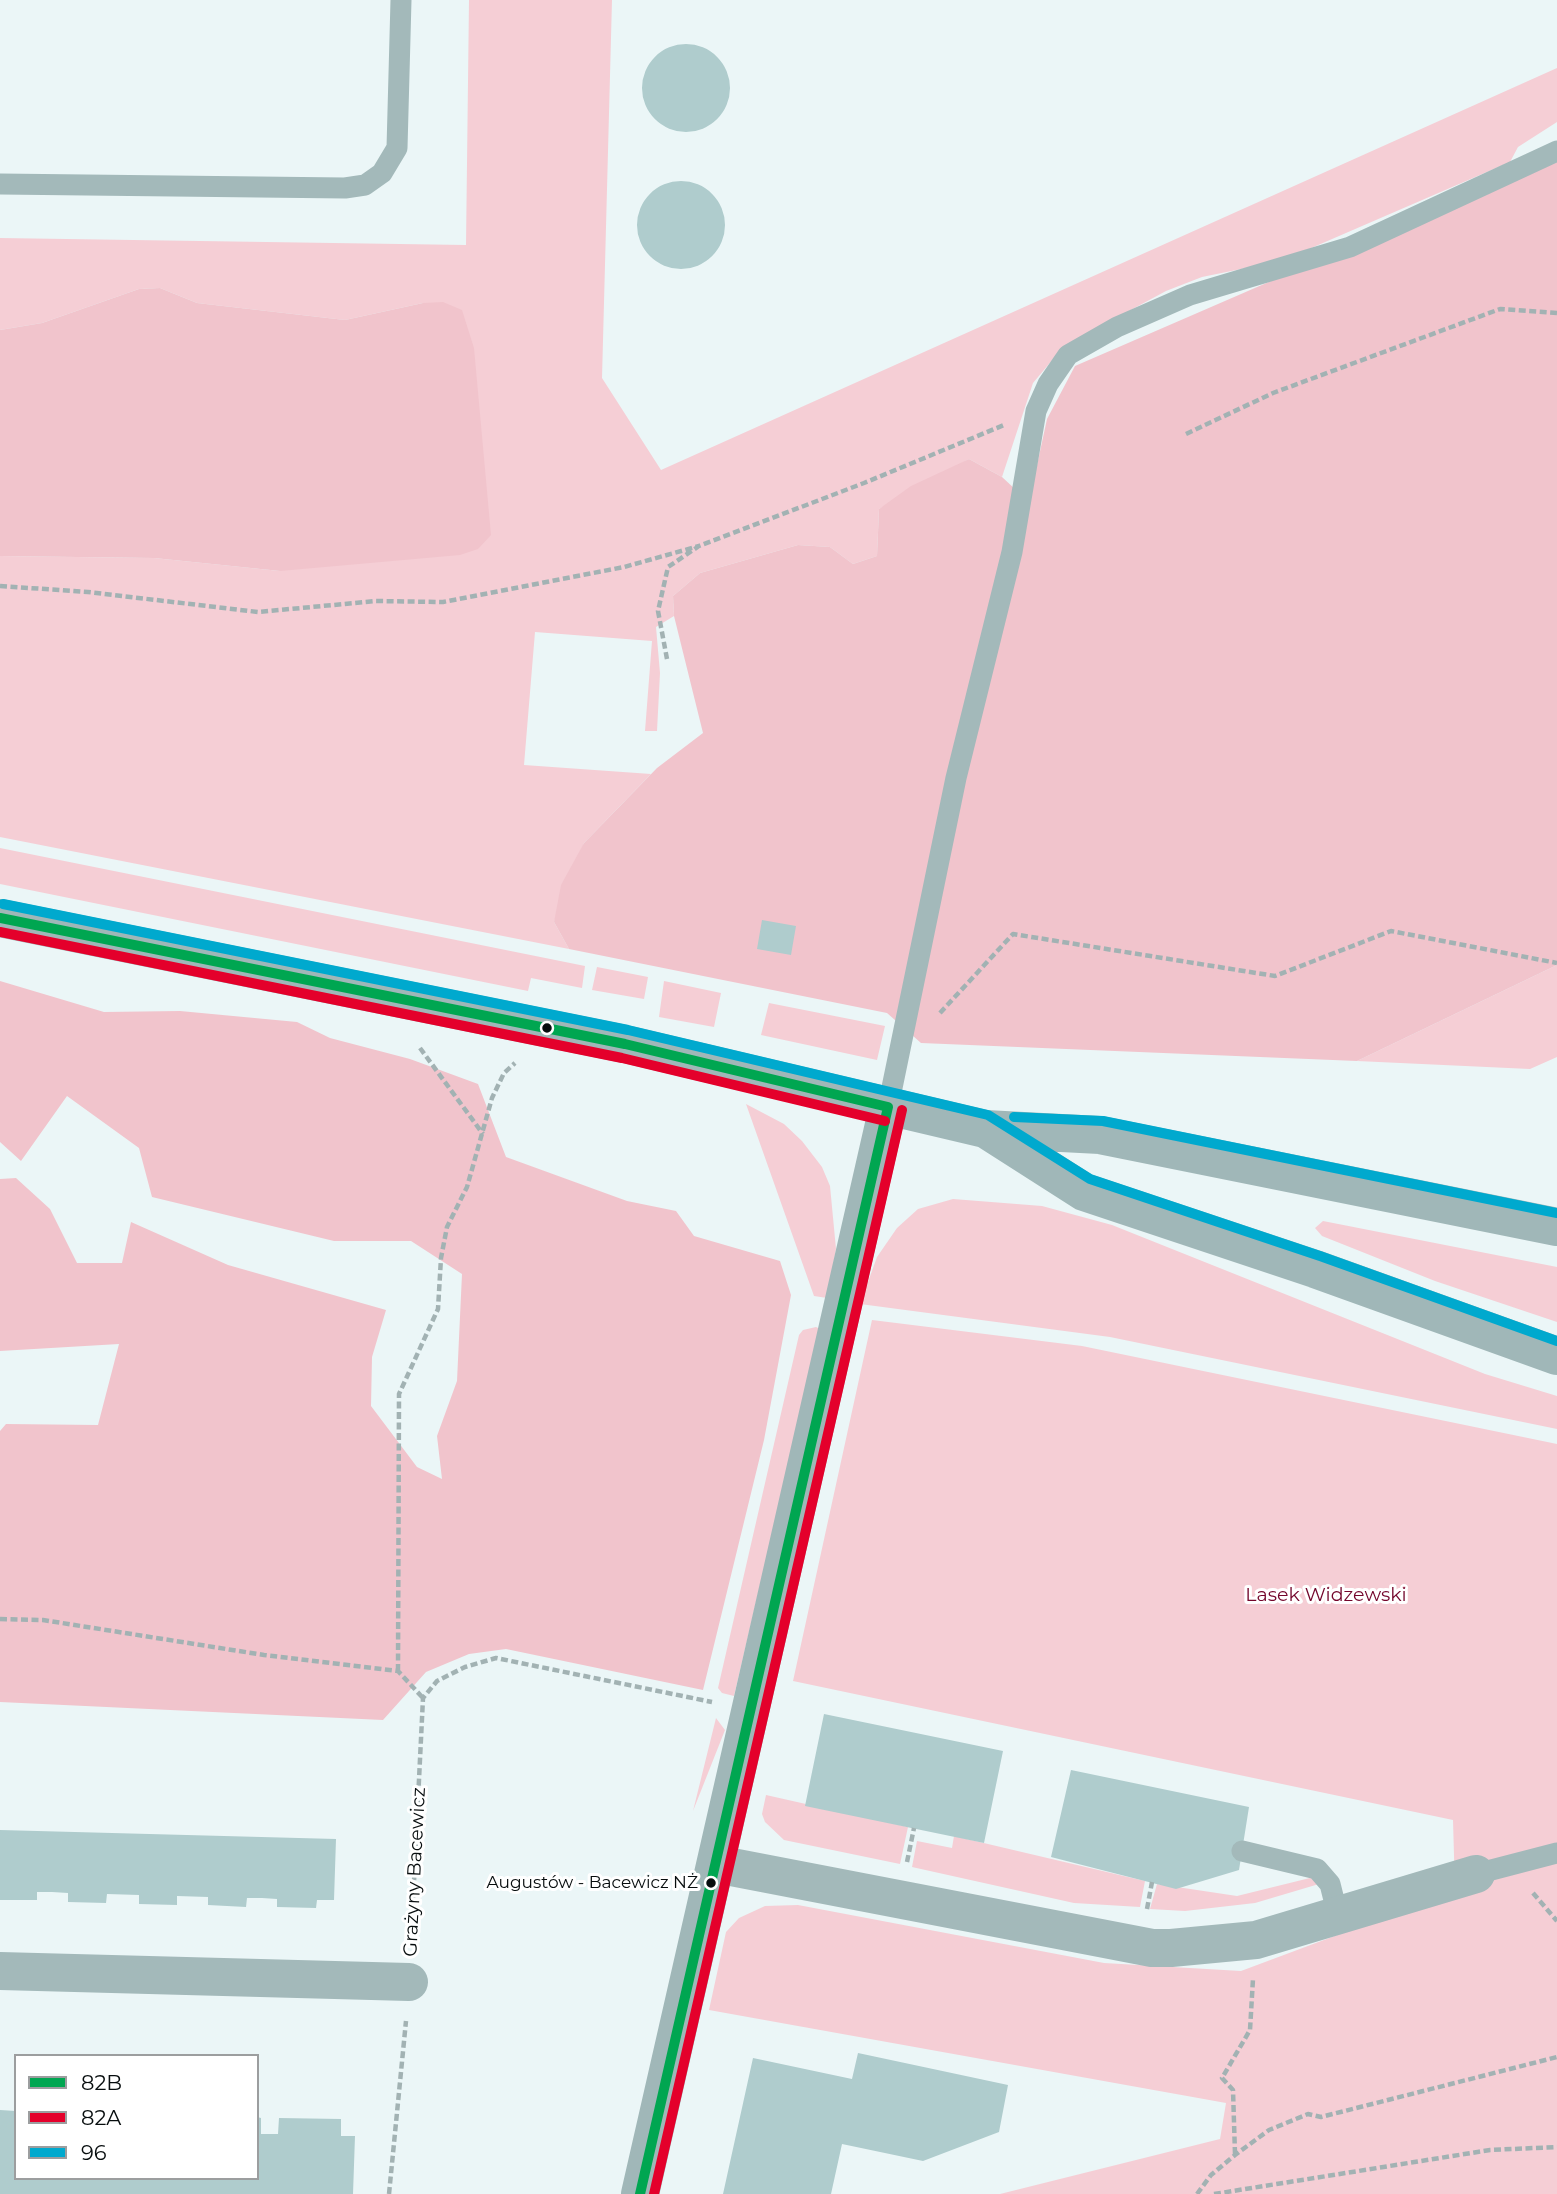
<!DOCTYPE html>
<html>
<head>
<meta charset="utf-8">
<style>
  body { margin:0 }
  #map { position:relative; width:1557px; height:2194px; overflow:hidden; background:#ebf6f7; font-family:Montserrat,sans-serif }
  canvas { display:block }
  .legend { position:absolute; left:14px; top:2054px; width:245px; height:126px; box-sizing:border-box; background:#fff; border:2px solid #9c9e9f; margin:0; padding:9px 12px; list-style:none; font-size:21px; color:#070d0e }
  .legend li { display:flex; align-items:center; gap:14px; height:35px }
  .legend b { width:35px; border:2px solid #9c9e9f }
</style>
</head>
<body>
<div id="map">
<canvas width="1557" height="2194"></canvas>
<ul class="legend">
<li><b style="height:9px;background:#00a651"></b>82B</li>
<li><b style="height:9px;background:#e4002b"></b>82A</li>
<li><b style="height:9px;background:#00a9ce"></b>96</li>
</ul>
</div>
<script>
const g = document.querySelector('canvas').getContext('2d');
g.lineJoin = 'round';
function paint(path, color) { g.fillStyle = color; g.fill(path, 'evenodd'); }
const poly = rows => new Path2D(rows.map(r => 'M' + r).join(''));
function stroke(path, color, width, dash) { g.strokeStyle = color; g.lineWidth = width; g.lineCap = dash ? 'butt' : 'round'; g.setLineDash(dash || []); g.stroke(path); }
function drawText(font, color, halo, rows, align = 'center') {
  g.font = font + ' Montserrat,sans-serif'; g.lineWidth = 6; g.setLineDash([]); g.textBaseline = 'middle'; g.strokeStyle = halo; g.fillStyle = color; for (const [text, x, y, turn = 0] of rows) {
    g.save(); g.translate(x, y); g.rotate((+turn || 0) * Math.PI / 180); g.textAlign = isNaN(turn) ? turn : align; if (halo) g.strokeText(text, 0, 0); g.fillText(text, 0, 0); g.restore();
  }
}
paint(poly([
  [469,0,612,0,602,378,661,470,1557,68,1557,122,1518,147,1510,162,1309,249,1251,267,1202,277,1166,291,1064,346,1033,383,1002,477,969,459,879,509,877,556,853,564,830,547,798,545,700,573,673,596,674,616,656,627,660,673,657,731,645,731,652,641,535,632,524,765,651,774,584,843,554,922,569,949,0,837,0,556,154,558,280,571,423,303,345,320,197,303,160,288,139,289,42,323,0,330,0,238,466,245],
  [0,848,585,966,582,988,531,978,528,991,0,884],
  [1557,965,1557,1057,1530,1069,1357,1061],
  [597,967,648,977,644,999,592,990],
  [664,981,721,993,714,1027,659,1017],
  [769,1003,885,1026,877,1060,761,1035],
  [746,1104,784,1124,802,1141,822,1167,830,1186,836,1249,827,1298,814,1296],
  [953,1199,1042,1206,1112,1225,1485,1374,1557,1396,1557,1429,1110,1337,860,1304,877,1257,897,1228,918,1209],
  [1323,1221,1557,1267,1557,1322,1435,1281,1322,1236,1315,1228],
  [872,1320,1082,1346,1557,1444,1557,2194,1000,2194,1220,2139,1226,2103,709,2010,726,1932,739,1918,765,1906,798,1905,1104,1963,1241,1971,1455,1891,1453,1820,793,1681],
  [816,1327,820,1329,734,1696,722,1693,718,1688,799,1335,803,1330],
  [716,1718,725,1730,693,1811],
  [766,1795,908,1827,900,1864,784,1840,765,1822,762,1814],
  [954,1836,1145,1881,1140,1907,1074,1903,912,1867,917,1841,952,1848],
  [1318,1876,1319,1884,1255,1903,1185,1911,1150,1909,1157,1884,1237,1896]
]), '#f5ced5');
paint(poly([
  [1557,157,1557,965,1357,1061,921,1043,887,1013,569,949,554,922,561,885,584,843,657,768,703,733,674,616,673,596,700,573,798,545,830,547,853,564,877,556,879,509,911,486,969,459,1002,477,1029,502,1047,419,1075,366],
  [160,288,197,303,345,320,423,303,443,302,462,310,474,348,491,535,478,549,460,555,280,571,154,558,0,556,0,330,42,323,139,289],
  [0,981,104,1012,180,1011,297,1022,330,1038,410,1059,478,1084,506,1157,627,1201,676,1211,694,1236,780,1261,791,1295,764,1440,703,1690,506,1649,469,1654,426,1672,383,1720,0,1702,0,1431,6,1424,98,1425,119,1344,0,1351,0,1179,16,1178,50,1209,77,1263,122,1263,131,1222,228,1265,386,1310,372,1357,371,1406,417,1467,442,1479,437,1436,457,1381,462,1274,411,1241,334,1241,152,1197,139,1148,67,1096,21,1161,0,1142]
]), '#f1c4cc');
paint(poly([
  '642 88a44 44 0 1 1 88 0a44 44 0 1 1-88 0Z',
  '637 225a44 44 0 1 1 88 0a44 44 0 1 1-88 0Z',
  [762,920,796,926,791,955,757,949],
  [824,1714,1003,1751,984,1843,805,1806],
  [1071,1770,1249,1807,1239,1870,1176,1889,1051,1857],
  [0,1830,336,1839,334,1900,317,1900,316,1908,277,1907,277,1899,262,1898,247,1898,246,1907,208,1905,208,1897,177,1896,177,1905,139,1904,139,1895,107,1894,106,1903,68,1902,68,1893,52,1892,37,1892,37,1900,0,1900],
  [858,2053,1008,2085,999,2132,923,2161,842,2144,831,2194,723,2194,753,2058,852,2079],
  [0,2110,16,2111,16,2178,257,2178,257,2117,261,2118,261,2134,278,2134,279,2118,341,2119,341,2136,355,2136,353,2194,0,2194]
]), '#afcccd');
stroke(poly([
  [1186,434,1273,393,1500,309,1557,313],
  [0,586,88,592,258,612,376,601,443,602,624,567,699,546],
  [667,659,658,611,668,567,699,546,864,483,1004,425],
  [940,1013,1013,934,1275,976,1391,931,1557,963],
  [420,1048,483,1134],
  [0,1619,43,1620,264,1655,398,1671,423,1698],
  [398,1671,399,1394,438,1309,441,1258,447,1227,467,1187,492,1098,504,1073,515,1063],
  [907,1862,914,1828],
  [1533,1893,1557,1921],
  [1147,1909,1152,1882],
  [411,1943,423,1698,437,1681,465,1667,496,1658,712,1702],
  [1235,2154,1233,2090,1222,2078,1250,2030,1253,1979],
  [389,2194,406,2021],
  [1197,2194,1211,2175,1235,2155,1269,2130,1308,2114,1321,2117,1557,2057],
  [1214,2194,1490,2150,1557,2147]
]), '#a2b2b3', 4.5, [7, 3.5]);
stroke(poly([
  [0,184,345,188,365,185,382,173,397,148,401,0],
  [888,1107,956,778,1012,552,1036,411,1048,384,1068,355,1117,327,1190,295,1350,247,1557,151],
  [1242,1851,1317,1869,1330,1884,1338,1916],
  [1476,1874,1557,1853]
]), '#a3b9ba', 21);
stroke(poly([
  [716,1864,1152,1948,1171,1948,1256,1940,1476,1874],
  [0,1971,409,1982]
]), '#a3b9ba', 38);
stroke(poly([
  [0,918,625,1044,985,1129,1100,1135,1557,1227],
  [987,1130,1084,1192,1315,1269,1557,1356],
  [640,2194,888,1107]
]), '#a0b7b8', 38);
stroke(poly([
  [0,918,625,1044,888,1107],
  [640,2194,888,1107]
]), '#00a651', 10);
stroke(poly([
  [0,932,622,1058,885,1121],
  [654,2194,902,1110]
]), '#e4002b', 10);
stroke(poly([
  [3,904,628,1030,988,1115,1090,1179,1320,1256,1557,1341],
  [1014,1117,1103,1121,1557,1213]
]), '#00a9ce', 10);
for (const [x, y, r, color] of [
  [547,1028,6,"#070d0e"],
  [711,1883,6,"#070d0e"]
]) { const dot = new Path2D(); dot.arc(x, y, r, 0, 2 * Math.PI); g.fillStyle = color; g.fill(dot); stroke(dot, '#fff', 2.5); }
drawText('17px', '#070d0e', '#fff', [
  ["Augustów - Bacewicz NŻ",698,1883]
], 'right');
drawText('19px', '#73052b', '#fff', [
  ["Lasek Widzewski",1326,1595]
]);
drawText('19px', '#070d0e', '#fff', [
  ["Grażyny Bacewicz",415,1872,-87]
]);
</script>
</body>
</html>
